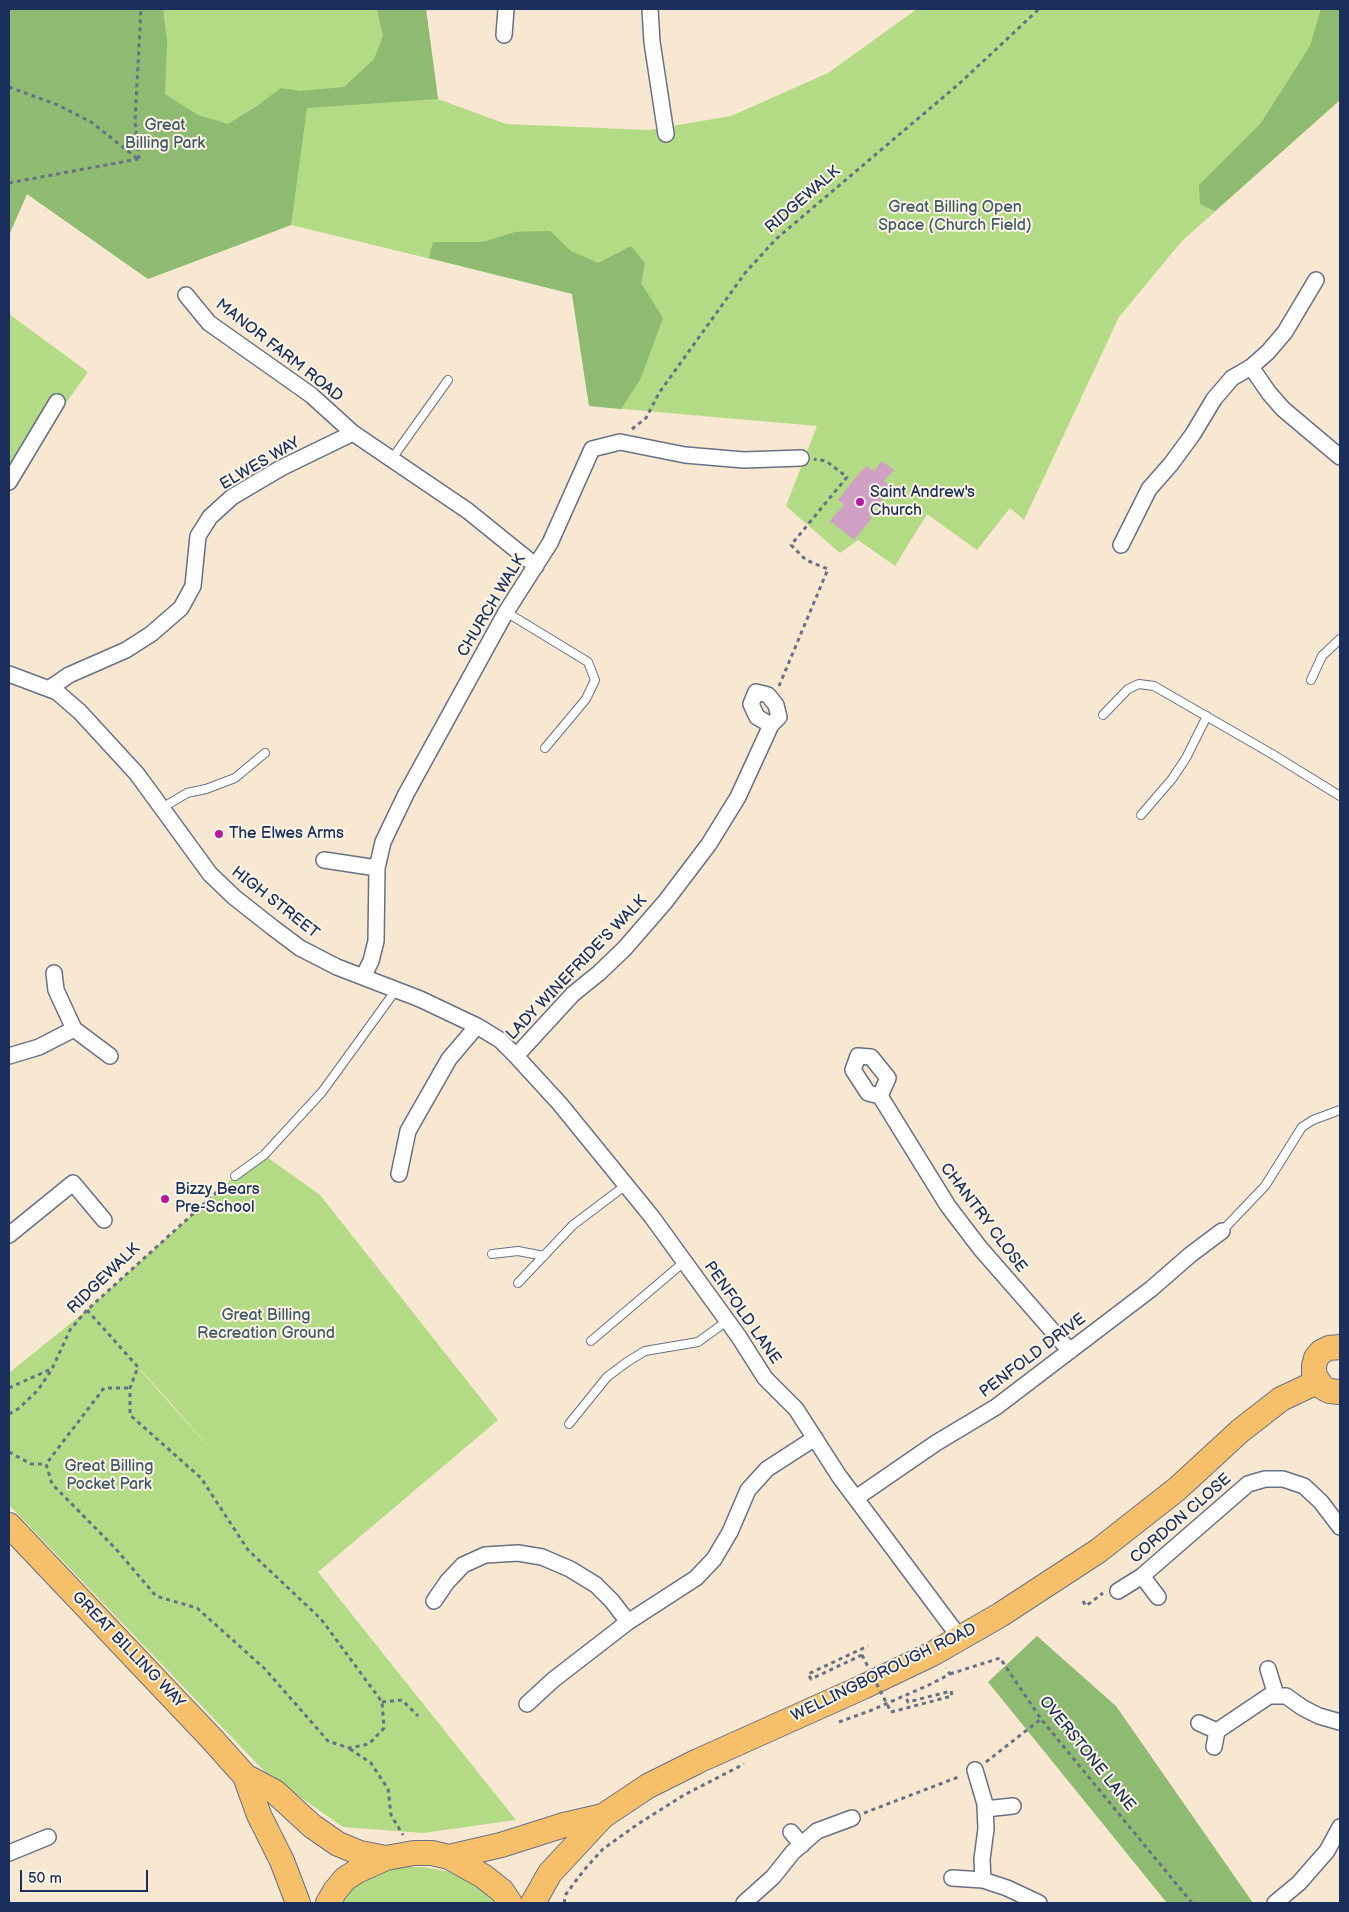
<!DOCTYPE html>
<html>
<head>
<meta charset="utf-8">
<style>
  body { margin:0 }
  #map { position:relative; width:1349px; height:1912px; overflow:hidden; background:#f8e8d1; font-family:"Balsamiq Sans",sans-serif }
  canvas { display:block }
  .frame { position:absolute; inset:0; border:10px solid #1b2f5e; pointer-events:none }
  .scale { position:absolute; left:20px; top:1870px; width:128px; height:22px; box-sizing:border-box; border:2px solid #1b2f5e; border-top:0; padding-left:6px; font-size:15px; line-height:18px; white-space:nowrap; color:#1b2f5e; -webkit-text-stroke:4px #fcf5e5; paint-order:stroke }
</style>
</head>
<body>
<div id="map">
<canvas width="1349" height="1912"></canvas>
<div class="frame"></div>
<div class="scale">50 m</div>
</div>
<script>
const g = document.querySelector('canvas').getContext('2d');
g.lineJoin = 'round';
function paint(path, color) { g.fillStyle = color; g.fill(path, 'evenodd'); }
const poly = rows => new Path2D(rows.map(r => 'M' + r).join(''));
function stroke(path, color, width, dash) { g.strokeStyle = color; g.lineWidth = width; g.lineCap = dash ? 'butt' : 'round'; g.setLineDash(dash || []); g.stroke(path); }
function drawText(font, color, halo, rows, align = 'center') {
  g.font = font + ' "Balsamiq Sans",sans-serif'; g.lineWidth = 4; g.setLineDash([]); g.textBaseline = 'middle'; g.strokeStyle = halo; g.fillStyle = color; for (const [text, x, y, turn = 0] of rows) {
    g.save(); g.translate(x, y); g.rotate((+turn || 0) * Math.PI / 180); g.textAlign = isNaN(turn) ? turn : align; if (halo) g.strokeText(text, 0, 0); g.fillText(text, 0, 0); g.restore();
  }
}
paint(poly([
  [10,9,426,9,438,99,506,124,649,130,731,116,828,73,917,9,1340,9,1340,100,1181,242,1119,317,1024,520,1010,508,977,550,927,514,895,566,858,540,840,553,786,506,817,426,589,406,572,293,291,225,148,279,27,194,9,235],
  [9,314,88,372,16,473,9,466],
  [264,1155,320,1195,498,1420,318,1572,516,1820,423,1833,343,1827,267,1774,9,1505,9,1373,87,1310,235,1176],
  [141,1370,168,1400,220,1460,141,1371],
  [406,1867,422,1867,452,1872,483,1890,495,1903,339,1903,353,1886,364,1880,385,1870]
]), '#b3da84');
paint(poly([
  [11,9,163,9,167,41,165,94,198,115,228,124,257,106,281,88,300,91,344,87,374,59,383,36,377,9,426,9,438,99,307,108,291,225,148,279,27,194,9,235,9,12],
  [1321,9,1340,9,1340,100,1215,211,1200,204,1199,185,1261,123,1310,46],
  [550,231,571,251,598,263,631,246,645,263,641,283,663,318,640,380,621,409,589,406,572,294,429,258,433,242,483,242,515,232],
  [1037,1636,1116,1706,1253,1903,1167,1903,988,1682]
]), '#8eba72');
paint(poly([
  [882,461,894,470,884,481,892,487,869,516,872,518,854,540,830,521,844,505,838,500,860,472,867,466,874,471]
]), '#d0a0c4');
const lane = poly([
  [391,460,448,380],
  [506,612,588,662,595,680,586,699,545,748],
  [1311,680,1322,656,1340,639],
  [1103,715,1128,689,1139,684,1154,686,1272,754,1340,796],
  [162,808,187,793,206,789,235,778,265,753],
  [1141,815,1172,779,1186,758,1207,716],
  [235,1176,264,1155,322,1092,396,990],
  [1222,1231,1265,1186,1302,1127,1313,1120,1340,1110],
  [492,1254,518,1251,544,1256],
  [518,1283,573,1225,626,1185],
  [591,1341,684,1262],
  [569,1424,607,1377,627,1362,645,1351,698,1342,727,1321]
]);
const street = poly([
  [650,9,652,42,666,134],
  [504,35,506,9],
  [1316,280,1285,332,1268,352,1251,367,1269,393,1283,409,1340,457],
  [186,295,209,323,311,395,353,433],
  [9,482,57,402],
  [1121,545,1149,489,1171,464,1193,434,1214,399,1232,378,1251,367],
  [9,674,57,692,80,712,137,774,210,874,234,897,272,927,300,948,337,967,420,999,477,1026,500,1040,516,1056,560,1104,652,1217,739,1337,765,1378,796,1409,839,1476,960,1638],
  [50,688,69,675,126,650,151,634,181,608,193,586,198,536,210,517,232,497,281,468,353,433,468,511,536,566],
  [324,860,377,868],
  [54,973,56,990,74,1029,110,1056],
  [363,977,371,961,376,941,377,868,383,842,406,794,506,612,550,543,592,449,620,442,685,455,744,460,801,458],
  [9,1056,39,1047,74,1029],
  [516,1056,573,994,599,973,625,948,665,902,709,844,738,797,771,725,757,717,751,704,756,692,768,695,776,705,779,717,771,725],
  [880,1096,888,1078,871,1057,858,1056,853,1070,868,1093,880,1096,948,1206,980,1248,1070,1351],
  [399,1174,408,1131,449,1059,477,1026],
  [9,1235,73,1183,104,1220],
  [856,1498,936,1443,996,1407,1151,1289,1190,1255,1222,1231],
  [1142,1576,1158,1597],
  [1118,1591,1142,1576,1248,1484,1265,1479,1283,1479,1304,1486,1321,1502,1340,1527],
  [434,1601,447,1582,463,1565,485,1555,518,1553,542,1557,570,1569,596,1585,612,1601,628,1622],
  [1268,1669,1276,1695],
  [527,1704,553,1680,628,1622,696,1578,714,1559,730,1532,748,1490,767,1469,815,1438],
  [1199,1723,1217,1731],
  [1214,1747,1217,1731,1269,1696,1286,1696,1303,1708,1319,1716,1340,1722],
  [975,1770,985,1804,986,1829,982,1859,983,1880,1007,1888,1039,1903],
  [985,1809,1013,1806],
  [791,1832,802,1845],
  [9,1853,48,1837],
  [952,1878,983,1880],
  [744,1903,773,1877,793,1852,817,1831,852,1818],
  [1275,1903,1299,1883,1327,1851,1340,1827]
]);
const primary = poly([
  [1340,1347,1329,1348,1321,1352,1316,1358,1314,1366,1314,1374,1322,1387,1329,1391,1340,1392],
  [9,1525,212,1739,245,1776,275,1792,312,1826,338,1844,360,1853,386,1858],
  [245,1776,259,1815,282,1861,298,1903],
  [449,1857,501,1845,564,1825,603,1816],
  [328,1903,335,1891,345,1879,357,1871,386,1858,414,1853,432,1853,449,1857,483,1876,502,1891,510,1903],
  [533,1903,550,1873,603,1816,648,1786,698,1761,863,1687,932,1654,1000,1615,1098,1551,1177,1489,1240,1431,1281,1399,1317,1382]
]);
stroke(lane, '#687086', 10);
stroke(street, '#687086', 18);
stroke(primary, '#687086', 26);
stroke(poly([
  [9,87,58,105,91,122,138,159],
  [139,159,135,121,141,9],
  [9,183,138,159],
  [632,429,646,418,659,393,745,273,776,239,960,83,1039,9],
  [779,686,828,569,806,560,791,545,847,477,826,461,814,459],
  [87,1310,138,1367,130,1388,130,1415,201,1478,248,1550,321,1619,382,1702,384,1728,369,1744,349,1748,328,1741,265,1669,197,1608,156,1596,115,1548,52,1484,46,1464,104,1388,130,1388],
  [9,1388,51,1369],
  [9,1414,18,1409,38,1390,52,1369,70,1330,87,1310,227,1183],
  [9,1452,31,1464,46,1464],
  [1083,1601,1086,1606,1103,1593],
  [862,1655,811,1679,808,1674,868,1646],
  [950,1674,1000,1658,1041,1719,1192,1903],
  [382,1702,402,1700,418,1716],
  [891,1712,952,1696,951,1691,908,1702,905,1695],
  [839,1722,872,1710,931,1684,950,1674,946,1668],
  [350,1749,371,1763,388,1789,391,1815,403,1835],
  [986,1762,1041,1719],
  [864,1813,961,1776],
  [564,1903,566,1894,584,1870,603,1849,638,1824,684,1795,744,1764]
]), '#687086', 3, [4, 4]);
stroke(lane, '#fff', 8);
stroke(street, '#fff', 15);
stroke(primary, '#f6c06b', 24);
stroke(poly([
  [862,1655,891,1712]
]), '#687086', 3, [4, 4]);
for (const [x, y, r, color] of [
  [860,502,5,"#b5179e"],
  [219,834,5,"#b5179e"],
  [165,1199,5,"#b5179e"]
]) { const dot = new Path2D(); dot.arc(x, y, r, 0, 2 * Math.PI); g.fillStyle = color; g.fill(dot); stroke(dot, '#fcf5e5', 2); }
drawText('16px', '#415a68', '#fcf5e5', [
  ["Great",165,126],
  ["Billing Park",165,144],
  ["Great Billing Open",955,208],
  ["Space (Church Field)",955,226],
  ["Great Billing",266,1316],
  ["Recreation Ground",266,1334],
  ["Great Billing",109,1467],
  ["Pocket Park",109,1485]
]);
drawText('16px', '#1b2f5e', '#fcf5e5', [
  ["RIDGEWALK",803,200,-41],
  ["MANOR FARM ROAD",279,351,38],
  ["ELWES WAY",260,464,-30],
  ["CHURCH WALK",492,606,-59],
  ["HIGH STREET",275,903,38],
  ["LADY WINEFRIDE'S WALK",577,968,-46],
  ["CHANTRY CLOSE",983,1218,53],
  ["RIDGEWALK",104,1279,-44],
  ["PENFOLD LANE",742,1313,55],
  ["PENFOLD DRIVE",1033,1356,-37],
  ["CORDON CLOSE",1181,1519,-41],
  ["GREAT BILLING WAY",128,1650,46],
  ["WELLINGBOROUGH ROAD",884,1673,-26],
  ["OVERSTONE LANE",1087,1754,51]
]);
drawText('16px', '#1b2f5e', '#fcf5e5', [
  ["Saint Andrew's",870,493],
  ["Church",870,511],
  ["The Elwes Arms",229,834],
  ["Bizzy Bears",175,1190],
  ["Pre-School",175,1208]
], 'left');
</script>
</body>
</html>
